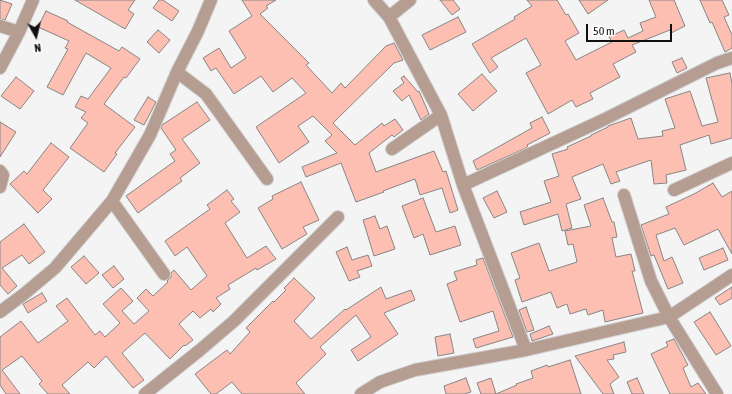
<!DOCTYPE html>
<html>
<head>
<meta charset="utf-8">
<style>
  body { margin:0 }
  #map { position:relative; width:732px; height:394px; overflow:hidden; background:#f4f4f5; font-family:"Asap Condensed",sans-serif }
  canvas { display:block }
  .north { position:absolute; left:16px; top:16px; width:40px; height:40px; -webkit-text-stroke:3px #fff; paint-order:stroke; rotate:172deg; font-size:11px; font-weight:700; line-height:16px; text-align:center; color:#101010 }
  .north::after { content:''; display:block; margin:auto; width:14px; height:18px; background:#101010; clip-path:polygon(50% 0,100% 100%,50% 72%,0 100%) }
  .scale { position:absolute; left:586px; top:24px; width:86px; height:18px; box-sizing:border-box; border:2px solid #101010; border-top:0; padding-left:5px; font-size:12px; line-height:14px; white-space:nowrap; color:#101010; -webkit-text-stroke:3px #fff; paint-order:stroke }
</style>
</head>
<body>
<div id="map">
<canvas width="732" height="394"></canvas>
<div class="north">N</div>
<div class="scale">50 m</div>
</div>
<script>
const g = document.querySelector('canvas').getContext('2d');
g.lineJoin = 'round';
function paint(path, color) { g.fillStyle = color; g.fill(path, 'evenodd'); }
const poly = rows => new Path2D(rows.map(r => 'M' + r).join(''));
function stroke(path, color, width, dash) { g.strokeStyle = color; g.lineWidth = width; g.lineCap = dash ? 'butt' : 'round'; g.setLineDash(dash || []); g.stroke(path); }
const building = poly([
  [0,0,12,4,5,20,0,19,0,0],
  [75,0,135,0,128,10,134,14,125,29,75,0],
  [159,0,163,0,179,11,172,21,153,8,159,0],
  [242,0,276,0,266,6,268,8,260,14,309,63,306,65,332,93,341,83,345,88,386,46,394,43,403,60,394,63,333,123,355,145,382,123,384,126,395,119,403,130,394,137,392,135,369,153,376,172,434,151,443,172,446,171,458,210,450,213,442,188,420,195,415,179,383,191,384,192,356,202,341,163,306,177,302,167,337,153,325,141,332,135,313,116,298,126,309,142,279,163,256,127,306,93,292,78,273,92,261,76,234,94,216,68,211,71,203,58,219,48,231,68,246,58,229,31,252,16,242,0],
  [440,0,453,0,460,9,452,15,440,0],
  [527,0,557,0,566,15,568,14,579,33,565,41,576,60,612,42,609,37,624,30,628,38,643,31,640,23,656,17,649,0,674,0,685,26,671,33,670,30,632,45,636,52,613,64,620,77,590,93,593,99,576,107,572,100,548,114,526,73,541,65,526,38,491,58,498,67,490,73,472,44,515,19,514,17,532,6,527,0],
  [579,0,608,0,588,14,579,0],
  [700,0,722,0,729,15,724,17,732,35,732,48,725,52,712,22,710,23,700,0],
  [46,11,68,21,67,22,119,51,122,47,140,59,126,78,124,77,104,104,135,127,115,153,117,154,104,172,70,148,88,123,81,118,86,112,75,107,81,96,88,99,111,68,86,53,63,95,47,87,68,49,65,48,69,41,38,27,46,11],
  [458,17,466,32,430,50,422,35,458,17],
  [158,30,170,40,159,53,147,42,158,30],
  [682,58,687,68,677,73,672,62,682,58],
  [730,73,732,84,732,138,711,144,709,135,680,145,686,170,666,175,667,183,654,184,651,160,616,172,620,181,611,184,603,164,572,177,581,199,566,204,572,228,562,231,558,214,524,225,520,212,551,202,544,181,559,176,552,154,568,149,567,147,591,136,591,135,608,127,608,126,631,118,638,139,663,136,662,131,675,128,665,99,690,91,702,126,718,122,706,78,730,73],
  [482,74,497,91,473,111,458,94,482,74],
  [404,76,418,92,419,91,429,114,421,120,409,95,402,101,393,91,404,83,401,78,404,76],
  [16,77,34,91,20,109,1,96,16,77],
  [148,97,156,102,144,125,134,120,148,97],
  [197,102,210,120,182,139,200,163,180,178,182,181,138,213,126,196,175,161,170,154,176,150,161,128,162,125,197,102],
  [542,117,550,133,527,145,528,146,526,148,477,170,473,161,532,128,530,123,542,117],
  [0,122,16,132,0,157,0,122],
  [51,143,69,157,43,190,52,199,38,213,10,184,24,171,27,174,51,143],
  [301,182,319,220,303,227,307,234,282,249,258,208,273,199,272,196,301,182],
  [713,183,722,197,732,191,732,254,718,229,684,245,675,228,656,235,664,261,672,257,683,283,668,289,654,255,651,256,641,225,669,214,666,207,694,194,713,183],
  [227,190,234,199,231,201,240,212,225,223,247,258,266,246,276,259,257,270,256,268,228,285,230,289,216,298,221,304,213,312,211,309,200,318,193,311,179,324,193,340,185,346,184,345,170,359,145,333,122,353,144,380,133,388,106,356,94,368,88,362,62,385,70,394,48,394,39,384,42,381,22,356,2,370,20,394,6,394,0,385,0,337,21,321,38,343,68,321,56,306,67,298,95,335,100,331,105,337,120,323,103,304,121,288,133,301,122,311,134,324,149,311,137,298,146,289,153,296,168,282,167,281,171,277,171,273,174,270,191,290,207,276,187,247,175,256,165,241,210,209,207,205,227,190],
  [497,191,507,212,494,218,483,198,497,191],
  [423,198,436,232,455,226,461,245,430,255,423,234,414,238,402,206,423,198],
  [603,198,612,222,614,222,617,237,612,238,616,257,631,254,635,271,632,271,643,313,605,322,603,310,588,315,586,309,570,314,567,304,557,308,551,292,522,302,515,280,520,278,511,253,539,243,549,271,577,262,573,244,568,245,565,231,591,226,584,205,603,198],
  [375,216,380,229,387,226,395,249,374,256,363,220,375,216],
  [24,224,45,252,29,264,22,255,2,268,17,286,8,294,0,285,0,242,24,224],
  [347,247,352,260,368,255,372,266,357,271,360,277,349,281,336,252,347,247],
  [723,248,728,260,704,270,699,258,723,248],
  [84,256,99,273,86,284,71,267,84,256],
  [483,258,513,337,476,348,473,339,499,331,493,311,460,322,447,284,457,280,454,272,477,265,476,260,483,258],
  [114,266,124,279,113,288,102,275,114,266],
  [294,278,315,298,294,321,311,339,345,309,346,310,381,287,386,299,411,290,415,300,384,313,398,334,358,361,351,350,371,337,356,315,320,347,326,354,296,383,305,394,242,394,232,382,216,394,211,394,195,374,227,350,230,354,250,332,246,328,273,301,274,302,286,290,284,288,294,278],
  [732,287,732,298,720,305,715,298,732,287],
  [42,293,47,301,28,313,23,304,42,293],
  [526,307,534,330,527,332,519,310,526,307],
  [710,312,731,346,716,355,694,322,710,312],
  [549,326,553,334,532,341,530,334,549,326],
  [450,334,454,353,438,356,435,337,450,334],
  [674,339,688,365,683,368,691,387,698,383,706,394,670,394,651,354,668,346,666,342,674,339],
  [624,342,626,352,613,355,614,359,607,360,619,377,610,384,614,394,603,394,575,356,624,342],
  [570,360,581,394,481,394,477,383,491,378,496,394,517,385,516,384,533,378,531,371,547,365,548,367,570,360],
  [466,378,471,392,464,394,446,394,444,386,466,378],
  [637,378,644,394,632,394,627,382,637,378]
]);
paint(building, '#fdbfb2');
stroke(building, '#878585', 1);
const minor = poly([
  [374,0,389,17,441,115,463,185,526,350],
  [389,17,410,0],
  [0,26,19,32],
  [0,68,19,32,33,0],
  [177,72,206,94,267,179],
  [392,149,441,115],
  [0,171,3,175,0,187],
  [463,185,603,120,717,63,732,58],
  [674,190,732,163],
  [624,195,651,281,669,317,717,394],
  [112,201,164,274],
  [0,312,24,294,55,268,112,201,150,135,177,72,198,31,211,0],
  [145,394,200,350,234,321,338,217],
  [361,394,380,382,415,370,526,350,669,317,732,275]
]);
stroke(minor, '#d0d0d0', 14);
stroke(minor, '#b59d92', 12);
</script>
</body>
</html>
